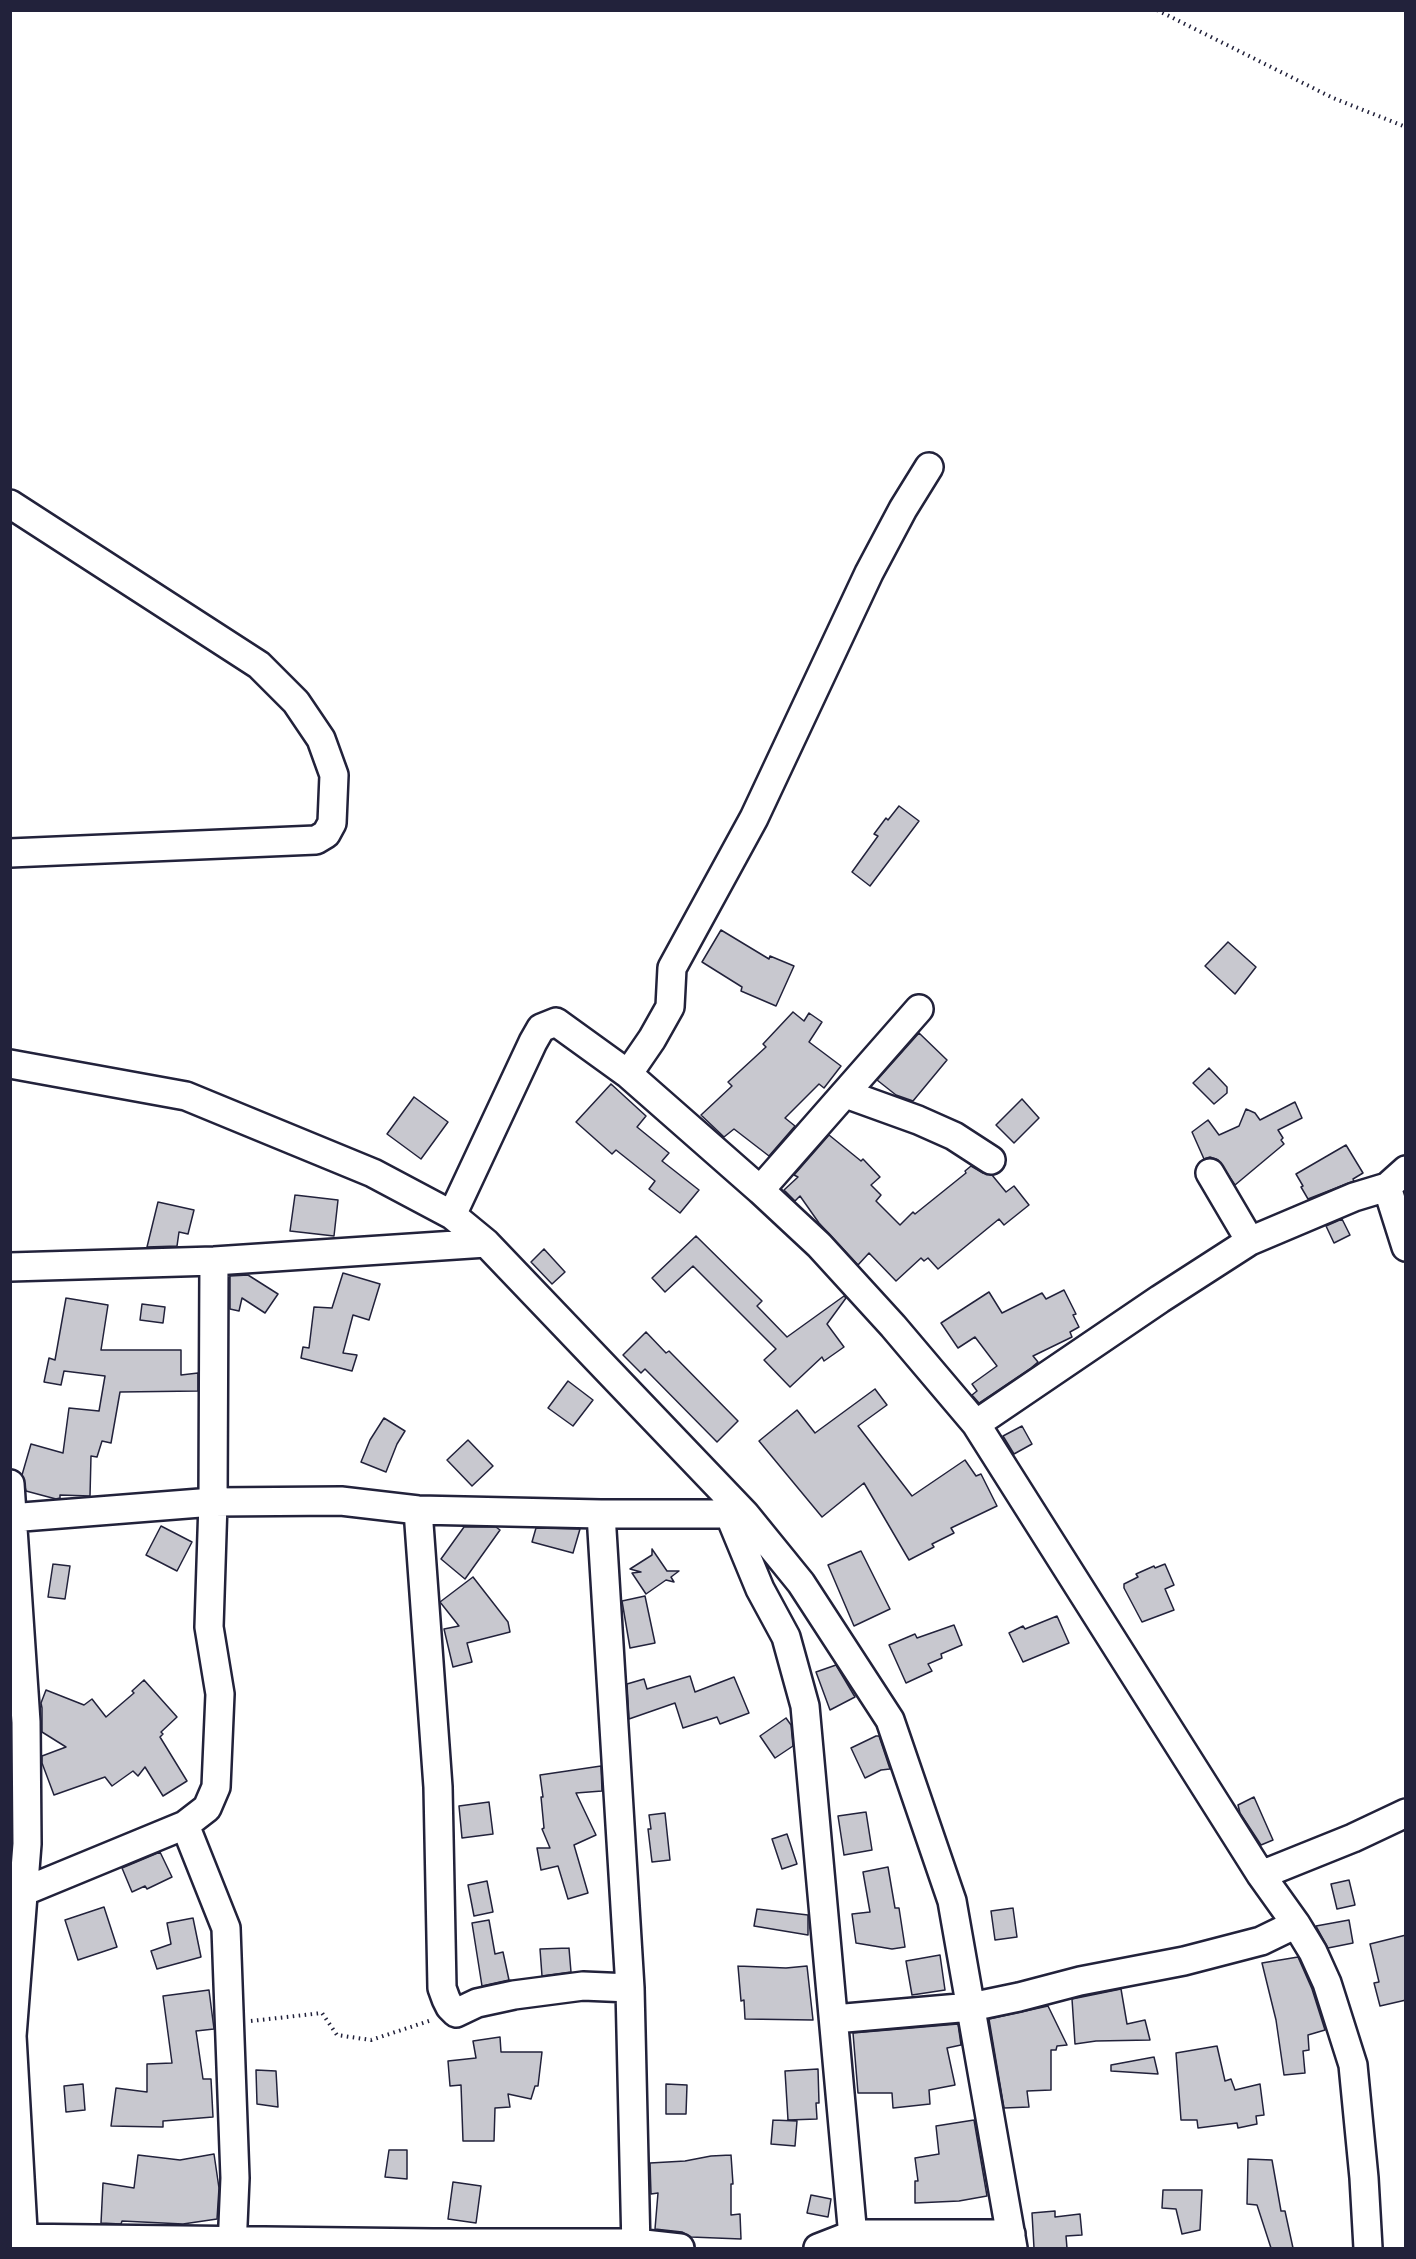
<!DOCTYPE html>
<html>
<head>
<meta charset="utf-8">
<style>
  body { margin:0 }
  #map { position:relative; width:1416px; height:2259px; overflow:hidden; background:#fff; font-family:"Architects Daughter",sans-serif }
  canvas { display:block }
  .frame { position:absolute; inset:0; border:12px solid #22223b; pointer-events:none }
</style>
</head>
<body>
<div id="map">
<canvas width="1416" height="2259"></canvas>
<div class="frame"></div>
</div>
<script>
const g = document.querySelector('canvas').getContext('2d');
g.lineJoin = 'round';
function paint(path, color) { g.fillStyle = color; g.fill(path, 'evenodd'); }
const poly = rows => new Path2D(rows.map(r => 'M' + r).join(''));
function stroke(path, color, width, dash) { g.strokeStyle = color; g.lineWidth = width; g.lineCap = dash ? 'butt' : 'round'; g.setLineDash(dash || []); g.stroke(path); }
const building = poly([
  [899,806,919,821,870,886,852,872,878,836,874,834,886,818,888,820,899,806],
  [721,930,769,959,770,956,794,966,776,1006,741,991,742,987,702,962,721,930],
  [1228,942,1256,967,1235,994,1205,966,1228,942],
  [793,1012,804,1021,809,1013,822,1022,809,1042,841,1066,824,1088,819,1084,785,1118,795,1126,769,1156,734,1129,724,1137,701,1115,732,1086,728,1082,766,1047,763,1044,793,1012],
  [919,1033,947,1060,913,1101,896,1095,877,1080,919,1033],
  [1209,1068,1227,1087,1227,1093,1214,1104,1193,1083,1209,1068],
  [611,1084,646,1116,637,1127,669,1153,662,1161,699,1190,680,1213,649,1189,655,1181,616,1150,612,1154,576,1122,611,1084],
  [414,1097,448,1122,421,1159,387,1134,414,1097],
  [1022,1099,1039,1118,1014,1143,996,1125,1022,1099],
  [1295,1102,1302,1118,1278,1130,1283,1138,1281,1140,1284,1144,1235,1185,1218,1160,1210,1157,1204,1159,1192,1132,1208,1120,1219,1135,1239,1126,1246,1109,1255,1113,1260,1120,1295,1102],
  [829,1135,861,1161,863,1159,880,1177,871,1185,881,1195,876,1201,900,1225,913,1212,915,1214,966,1173,965,1171,971,1166,983,1173,992,1175,1006,1192,1014,1186,1029,1205,1004,1225,999,1219,938,1269,928,1258,924,1261,921,1258,896,1281,869,1253,858,1265,819,1223,800,1196,795,1201,784,1190,798,1177,794,1175,829,1135],
  [1346,1145,1363,1173,1353,1179,1354,1181,1308,1199,1301,1187,1303,1186,1296,1174,1346,1145],
  [295,1195,338,1200,334,1236,290,1231,295,1195],
  [158,1202,194,1210,188,1234,179,1232,177,1246,147,1247,158,1202],
  [1342,1219,1350,1235,1334,1243,1326,1226,1342,1219],
  [696,1236,762,1301,757,1306,787,1337,844,1296,846,1298,827,1324,844,1347,824,1361,822,1357,790,1387,764,1360,776,1349,693,1266,665,1292,652,1278,696,1236],
  [544,1249,565,1272,552,1284,531,1262,544,1249],
  [343,1273,380,1284,369,1320,353,1315,343,1353,357,1355,352,1371,301,1358,303,1347,309,1348,314,1307,332,1308,343,1273],
  [248,1275,278,1294,265,1313,242,1298,239,1311,230,1309,230,1276,248,1275],
  [1064,1290,1076,1314,1073,1315,1079,1327,1070,1332,1072,1337,1033,1356,1038,1362,1031,1368,979,1403,972,1395,977,1391,972,1384,997,1366,975,1337,958,1348,941,1323,989,1292,1002,1313,1042,1293,1046,1299,1064,1290],
  [66,1298,108,1305,101,1350,181,1350,181,1375,198,1373,198,1391,120,1392,111,1443,102,1441,97,1457,91,1456,90,1496,60,1495,60,1498,56,1499,26,1491,22,1475,31,1444,63,1453,69,1408,99,1411,105,1376,64,1371,61,1385,44,1382,49,1358,55,1360,66,1298],
  [142,1304,165,1307,163,1323,140,1320,142,1304],
  [646,1332,666,1353,669,1351,738,1421,717,1442,645,1369,641,1373,623,1355,646,1332],
  [568,1381,593,1400,573,1426,548,1408,568,1381],
  [875,1389,887,1405,858,1426,912,1496,965,1460,976,1476,981,1474,997,1506,951,1528,954,1533,932,1544,934,1547,909,1560,864,1483,822,1517,759,1441,797,1410,815,1433,875,1389],
  [384,1418,405,1431,397,1444,386,1472,361,1462,370,1440,384,1418],
  [1022,1426,1032,1444,1014,1454,1003,1436,1022,1426],
  [468,1440,493,1466,472,1486,447,1460,468,1440],
  [161,1526,192,1542,177,1571,146,1555,161,1526],
  [464,1527,496,1527,500,1530,465,1579,441,1559,464,1527],
  [536,1528,580,1529,573,1553,532,1542,536,1528],
  [652,1549,667,1571,679,1571,671,1577,674,1582,666,1580,646,1594,632,1573,641,1572,630,1569,652,1555,652,1549],
  [861,1551,890,1609,854,1626,828,1565,861,1551],
  [53,1564,70,1566,65,1599,48,1597,53,1564],
  [1165,1564,1174,1585,1165,1589,1174,1610,1142,1622,1124,1588,1124,1584,1138,1577,1136,1574,1154,1566,1155,1568,1165,1564],
  [473,1577,508,1622,510,1632,467,1643,472,1662,453,1667,444,1629,459,1626,440,1602,473,1577],
  [645,1596,655,1643,630,1648,622,1601,645,1596],
  [1057,1616,1069,1643,1023,1662,1009,1633,1023,1626,1025,1629,1057,1616],
  [954,1625,962,1645,941,1654,942,1658,928,1664,932,1671,906,1683,889,1645,915,1634,917,1638,954,1625],
  [836,1665,855,1697,830,1710,816,1672,836,1665],
  [690,1676,695,1692,734,1677,749,1713,720,1724,717,1717,683,1728,675,1703,629,1719,627,1684,644,1679,647,1689,690,1676],
  [144,1680,177,1717,161,1732,163,1734,160,1737,187,1781,163,1796,145,1767,138,1776,133,1771,112,1786,105,1777,54,1795,42,1763,42,1756,66,1747,42,1732,42,1708,41,1703,46,1690,84,1705,92,1699,106,1717,134,1693,132,1691,144,1680],
  [786,1718,791,1725,793,1746,775,1758,760,1736,786,1718],
  [876,1736,879,1736,890,1769,881,1770,865,1778,851,1748,876,1736],
  [601,1766,602,1791,576,1793,596,1835,574,1845,588,1893,568,1899,558,1866,541,1870,537,1848,550,1848,542,1829,544,1828,541,1797,543,1797,540,1775,601,1766],
  [1254,1797,1273,1840,1261,1845,1240,1813,1238,1805,1254,1797],
  [489,1802,493,1834,462,1838,459,1806,489,1802],
  [866,1812,872,1850,844,1855,838,1816,866,1812],
  [665,1813,670,1860,652,1862,648,1829,651,1829,649,1815,665,1813],
  [787,1834,797,1864,782,1869,772,1839,787,1834],
  [160,1852,172,1877,147,1889,145,1886,132,1892,122,1868,160,1852],
  [888,1867,895,1908,899,1908,905,1947,892,1949,856,1943,852,1914,870,1912,863,1872,888,1867],
  [1349,1880,1355,1905,1337,1909,1331,1884,1349,1880],
  [487,1881,493,1912,474,1916,468,1885,487,1881],
  [104,1907,117,1947,78,1960,65,1920,104,1907],
  [1013,1908,1017,1937,995,1940,991,1911,1013,1908],
  [757,1909,808,1915,808,1935,754,1926,757,1909],
  [193,1918,201,1957,157,1969,151,1951,171,1944,167,1923,193,1918],
  [489,1920,495,1954,503,1952,509,1980,482,1986,472,1923,489,1920],
  [1349,1920,1353,1943,1328,1948,1316,1926,1349,1920],
  [1406,1935,1406,2000,1380,2006,1374,1983,1379,1982,1370,1944,1406,1935],
  [569,1948,571,1972,542,1976,540,1949,569,1948],
  [940,1955,945,1990,912,1995,906,1961,940,1955],
  [1298,1957,1312,1989,1325,2030,1308,2035,1309,2050,1303,2051,1305,2073,1284,2075,1276,2020,1262,1963,1298,1957],
  [738,1966,786,1968,807,1966,813,2020,745,2019,744,2000,741,2001,738,1966],
  [1121,1989,1127,2024,1145,2020,1150,2040,1096,2041,1075,2044,1072,1999,1121,1989],
  [209,1990,214,2029,196,2031,203,2079,211,2079,213,2117,163,2121,163,2127,111,2126,116,2088,147,2092,147,2064,172,2063,163,1996,209,1990],
  [1048,2006,1067,2045,1057,2046,1056,2050,1051,2050,1051,2090,1027,2091,1029,2107,1004,2108,989,2019,1048,2006],
  [958,2024,961,2045,947,2048,955,2085,929,2090,930,2104,893,2108,892,2093,858,2093,853,2033,958,2024],
  [500,2037,501,2052,542,2052,538,2086,535,2086,531,2099,508,2094,510,2107,495,2108,494,2141,463,2141,461,2085,450,2086,448,2061,476,2058,473,2041,500,2037],
  [1217,2046,1225,2081,1231,2079,1235,2090,1260,2084,1264,2115,1256,2116,1257,2124,1238,2128,1237,2123,1198,2128,1197,2120,1181,2120,1176,2053,1217,2046],
  [1154,2057,1158,2074,1111,2071,1111,2065,1154,2057],
  [818,2069,819,2103,816,2103,817,2119,788,2120,785,2071,818,2069],
  [256,2070,276,2071,278,2107,257,2104,256,2070],
  [83,2084,85,2110,66,2112,64,2086,83,2084],
  [666,2084,687,2085,686,2114,666,2114,666,2084],
  [773,2120,797,2121,795,2146,771,2144,773,2120],
  [974,2120,987,2196,959,2201,915,2203,915,2181,918,2181,915,2158,939,2154,936,2126,974,2120],
  [389,2150,407,2150,407,2179,385,2177,389,2150],
  [214,2154,219,2188,217,2219,183,2224,122,2221,121,2224,101,2223,103,2183,134,2188,138,2155,180,2160,214,2154],
  [731,2155,733,2184,731,2184,731,2215,740,2214,741,2239,691,2237,682,2232,655,2229,658,2193,651,2194,650,2163,685,2161,711,2156,731,2155],
  [1248,2159,1272,2160,1281,2211,1285,2211,1293,2248,1271,2248,1257,2205,1247,2204,1248,2159],
  [453,2182,481,2186,476,2223,448,2219,453,2182],
  [1163,2190,1202,2190,1200,2230,1182,2234,1176,2209,1162,2208,1163,2190],
  [811,2195,831,2199,828,2217,807,2213,811,2195],
  [1055,2211,1055,2217,1080,2214,1082,2235,1066,2236,1067,2248,1034,2248,1032,2213,1055,2211]
]);
paint(building, '#c8c8cf');
stroke(building, '#22223b', 1.5);
const minor = poly([
  [10,504,259,665,296,702,321,739,334,775,332,823,326,834,316,840,10,853],
  [10,1064,186,1096,373,1173,452,1215,486,1243,745,1514,801,1583,890,1720,952,1901,1013,2248],
  [628,1074,652,1039,670,1007,672,968,754,818,869,573,903,509,929,467],
  [846,1094,918,1120,954,1136,991,1160],
  [1210,1173,1250,1241],
  [1387,1187,1406,1247],
  [760,1190,919,1009],
  [452,1215,533,1042,541,1028,556,1022,628,1074,760,1190,819,1245,893,1326,976,1424,1261,1875,1296,1924,1313,1952,1327,1983,1353,2065,1364,2178,1368,2248],
  [214,1261,213,1502,209,1627,220,1694,216,1787,207,1808,185,1825,226,1928,235,2178,232,2248],
  [10,1267,214,1261,486,1243],
  [976,1424,1160,1299,1250,1241,1354,1197,1387,1187,1406,1170],
  [10,1484,26,1722,27,1844,12,2036,24,2248],
  [418,1510,438,1787,442,1988,446,1999,450,2007,456,2013,477,2003,514,1995,583,1986,630,1988],
  [601,1514,630,1988,636,2248],
  [729,1514,760,1589,786,1637,805,1706,854,2248],
  [10,1518,213,1502,341,1501,418,1510,601,1514,745,1514],
  [1261,1875,1353,1838,1406,1813],
  [25,1891,185,1825],
  [834,2019,971,2007,1019,1997,1080,1981,1184,1961,1261,1941,1296,1924],
  [10,2238,433,2243,635,2243,680,2248],
  [818,2248,854,2234,1011,2234]
]);
stroke(minor, '#22223b', 32);
stroke(poly([
  [1157,10,1333,98,1406,127],
  [251,2021,322,2013,337,2035,371,2040,432,2020]
]), '#22223b', 4, [1.5, 4.5]);
stroke(minor, '#fff', 27);
</script>
</body>
</html>
